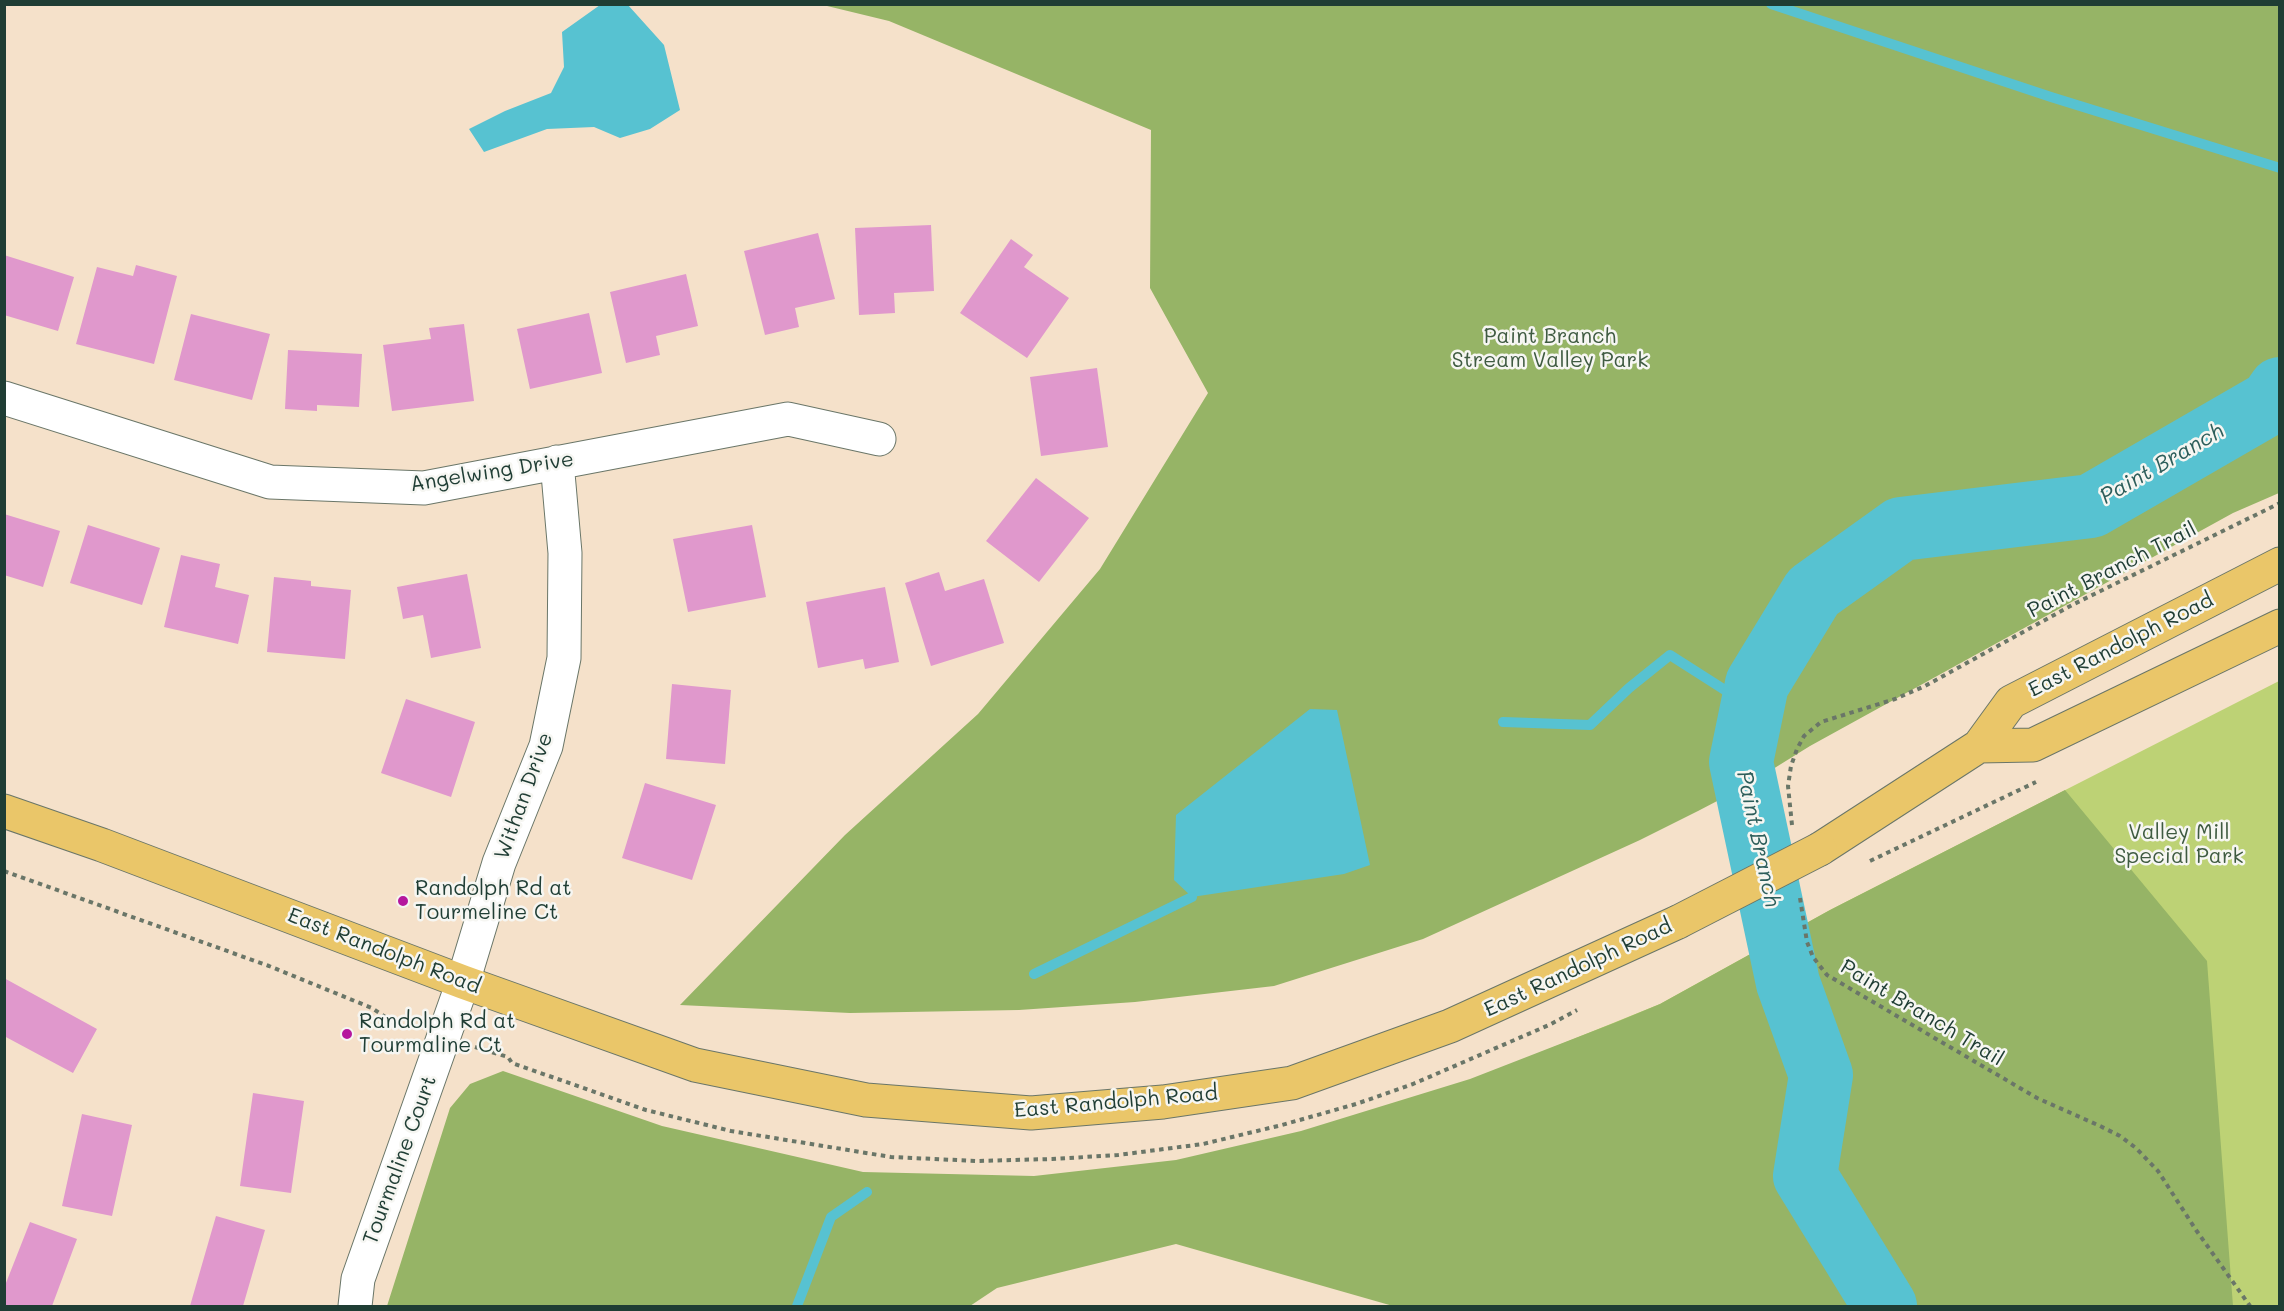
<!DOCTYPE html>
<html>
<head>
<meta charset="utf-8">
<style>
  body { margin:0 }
  #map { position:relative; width:2284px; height:1311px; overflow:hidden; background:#f5e1ca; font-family:Mali,sans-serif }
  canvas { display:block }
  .frame { position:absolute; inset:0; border:6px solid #1f3d34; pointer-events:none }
</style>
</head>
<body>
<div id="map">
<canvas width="2284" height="1311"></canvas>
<div class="frame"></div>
</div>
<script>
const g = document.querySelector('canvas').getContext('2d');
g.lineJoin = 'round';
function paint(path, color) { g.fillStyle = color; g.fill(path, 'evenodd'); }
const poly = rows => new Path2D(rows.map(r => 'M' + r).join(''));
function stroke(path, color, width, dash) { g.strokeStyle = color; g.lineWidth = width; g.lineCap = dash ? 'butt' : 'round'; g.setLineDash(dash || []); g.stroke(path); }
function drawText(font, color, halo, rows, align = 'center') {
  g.font = font + ' Mali,sans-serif'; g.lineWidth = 5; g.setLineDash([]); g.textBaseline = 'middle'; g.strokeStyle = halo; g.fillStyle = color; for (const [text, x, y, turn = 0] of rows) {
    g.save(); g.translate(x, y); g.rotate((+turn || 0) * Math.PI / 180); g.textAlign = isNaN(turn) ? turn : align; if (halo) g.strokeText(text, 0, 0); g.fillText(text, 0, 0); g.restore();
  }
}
paint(poly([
  [2279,681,2279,1306,1481,1306,1524,1059,1660,1004,1830,910]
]), '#bdd275');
paint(poly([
  [823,5,2279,5,2279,493,2233,513,1810,746,1744,787,1698,811,1640,840,1423,939,1274,986,1135,1002,1019,1010,850,1013,680,1005,845,835,978,714,1100,569,1208,393,1150,288,1151,130,889,21],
  [2065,790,2207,961,2233,1306,1393,1306,1176,1244,997,1288,970,1306,387,1306,450,1108,470,1084,503,1071,662,1126,863,1172,1034,1176,1176,1160,1301,1131,1470,1079,1614,1023,1660,1004,1830,910]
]), '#96b466');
paint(poly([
  [600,5,628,5,664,45,680,110,650,129,620,138,594,127,547,129,484,152,469,129,505,111,551,93,564,67,562,32],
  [1310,709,1337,710,1370,865,1344,874,1192,897,1174,880,1176,815]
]), '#57c2d1');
stroke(poly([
  [1771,4,2051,97,2280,168],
  [1503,722,1590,725,1629,688,1670,655,1728,692,1751,715],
  [1034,974,1192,897],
  [797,1306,831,1217,867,1192]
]), '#57c2d1', 10);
stroke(poly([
  [1885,1306,1805,1176,1821,1075,1788,983,1741,762,1757,684,1813,592,1901,529,2091,506,2271,402,2280,389]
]), '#57c2d1', 64);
paint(poly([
  [931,225,934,291,894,293,895,313,859,315,855,228],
  [818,233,835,299,795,308,799,327,765,335,744,251],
  [1011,239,1033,255,1024,267,1069,298,1027,358,960,313],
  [4,255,74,277,58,331,4,315],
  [136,265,177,276,154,364,76,344,97,267,133,276],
  [686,274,698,326,656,336,660,355,626,363,610,292],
  [589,313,602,373,530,389,517,329],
  [191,314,270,334,252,400,174,380],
  [464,324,474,401,392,411,383,345,431,339,429,328],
  [288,350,362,354,359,407,317,405,317,411,285,409],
  [1097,368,1108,447,1041,456,1030,377],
  [1036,478,1089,518,1039,582,986,541],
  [4,514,60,531,43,587,4,575],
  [88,525,160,548,142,605,70,583],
  [752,525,766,597,688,612,673,539],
  [181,555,220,564,215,587,249,595,238,644,164,627],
  [939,572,945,591,984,579,1004,643,931,666,905,583],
  [467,574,481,648,431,658,423,615,403,619,397,587],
  [274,577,311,581,311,586,351,590,345,659,267,652],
  [885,587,899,662,865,669,863,659,818,668,806,602],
  [672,684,731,690,725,764,666,759],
  [406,699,475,722,451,797,381,773],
  [645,783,716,805,692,880,622,858],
  [4,978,97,1029,73,1073,4,1036],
  [253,1093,304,1101,291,1193,240,1186],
  [82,1114,132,1125,112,1216,62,1206],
  [216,1216,265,1230,243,1306,190,1306],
  [30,1222,77,1239,52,1306,4,1306,4,1288]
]), '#e098cc');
const minor = poly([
  [4,398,270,482,424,488,788,419,879,439],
  [355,1306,358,1279,463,982,499,863,546,746,564,658,565,553,557,462]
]);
const primary = poly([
  [1979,746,2033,745,2280,626],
  [4,811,102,845,463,982,695,1065,866,1100,1031,1113,1163,1102,1292,1083,1450,1026,1678,922],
  [1820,849,1979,746,2011,702,2280,564]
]);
stroke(minor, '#6a7668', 35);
stroke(primary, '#6a7668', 35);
stroke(poly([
  [1792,825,1788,786,1791,766,1797,749,1804,736,1821,722,1895,699,1925,686,2074,604,2280,503],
  [1870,861,2036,782],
  [4,871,269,966,372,1008,387,1018,393,1025,410,1028],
  [1800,898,1807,942,1813,957,1827,975,2037,1098,2100,1126,2120,1136,2136,1148,2158,1171,2196,1230,2250,1306],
  [475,1047,508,1057,512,1063,646,1110,731,1131,891,1157,977,1161,1052,1159,1118,1155,1203,1144,1282,1125,1356,1104,1413,1084,1549,1025,1577,1010]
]), '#6a7668', 4, [4.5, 4.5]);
stroke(minor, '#fff', 33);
stroke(primary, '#eac669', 33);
const primaryBridge = poly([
  [1678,922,1820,849]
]);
stroke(primaryBridge, '#6a7668', 35, []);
stroke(primaryBridge, '#eac669', 33);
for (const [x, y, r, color] of [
  [403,901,6,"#b5179e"],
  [347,1034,6,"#b5179e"]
]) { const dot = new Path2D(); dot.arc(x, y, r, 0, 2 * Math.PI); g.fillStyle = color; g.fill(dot); stroke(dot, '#f6f6f2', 2); }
drawText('21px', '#3f5b41', '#f6f6f2', [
  ["Paint Branch",1550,337],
  ["Stream Valley Park",1550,361],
  ["Valley Mill",2179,833],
  ["Special Park",2179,857]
]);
drawText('21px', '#1f3d34', '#f6f6f2', [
  ["Angelwing Drive",492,472,-9],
  ["Paint Branch Trail",2112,570,-27],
  ["East Randolph Road",2121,645,-27],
  ["Withan Drive",524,796,-70],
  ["East Randolph Road",384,951,21],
  ["East Randolph Road",1578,968,-25],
  ["Paint Branch Trail",1922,1013,31],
  ["East Randolph Road",1116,1102,-5],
  ["Tourmaline Court",400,1160,-70]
]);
drawText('21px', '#1f3d34', '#f6f6f2', [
  ["Randolph Rd at",415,889],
  ["Tourmeline Ct",415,913],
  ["Randolph Rd at",359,1022],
  ["Tourmaline Ct",359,1046]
], 'left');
drawText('italic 22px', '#2d5e5b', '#f6f6f2', [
  ["Paint Branch",2162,464,-30],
  ["Paint Branch",1758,839,78]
]);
</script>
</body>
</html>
